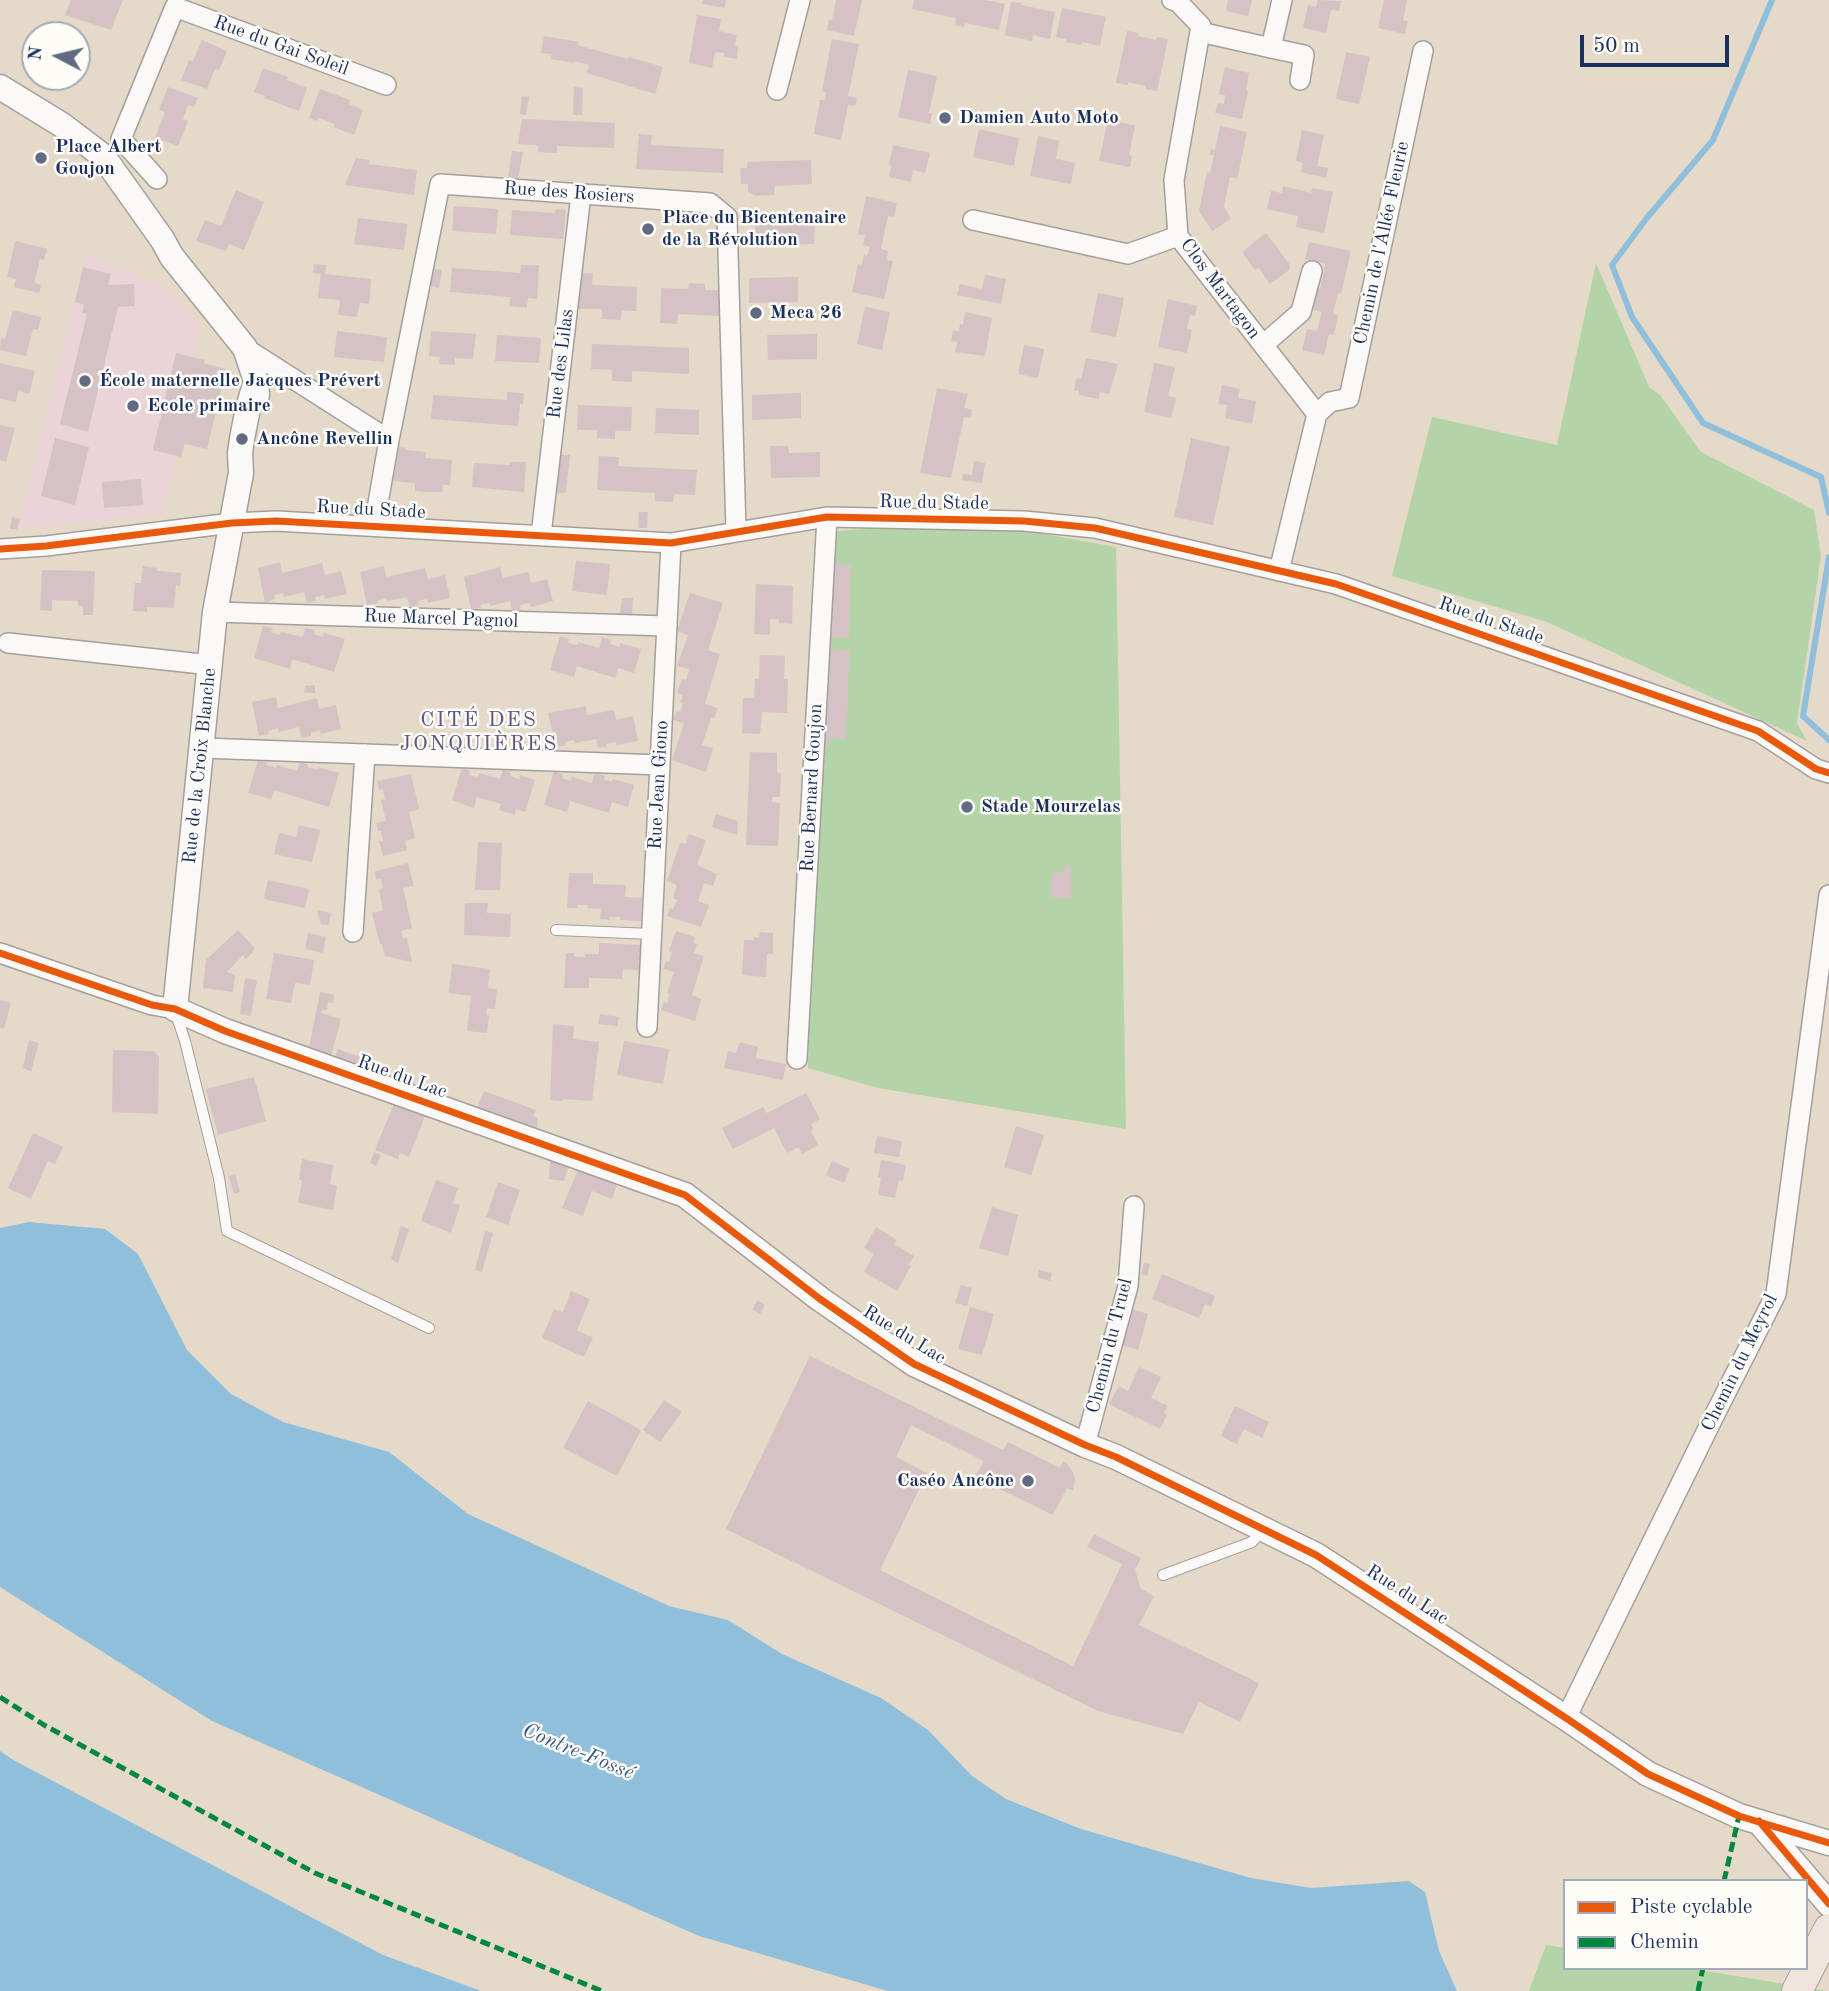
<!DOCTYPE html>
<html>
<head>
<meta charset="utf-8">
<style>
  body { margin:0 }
  #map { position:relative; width:1829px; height:1991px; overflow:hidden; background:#e5d9c9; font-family:"Old Standard TT",serif }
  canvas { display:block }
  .legend { position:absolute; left:1563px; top:1879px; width:245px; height:91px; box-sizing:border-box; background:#fdfcf7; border:2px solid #a3aaba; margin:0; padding:9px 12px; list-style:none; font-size:21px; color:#1b2f5e }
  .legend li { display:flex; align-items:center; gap:14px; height:35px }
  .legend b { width:35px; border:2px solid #a3aaba }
  .north { position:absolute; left:21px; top:21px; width:70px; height:70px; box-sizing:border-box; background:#fdfcf7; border:2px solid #a3aaba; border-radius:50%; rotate:277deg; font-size:19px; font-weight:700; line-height:28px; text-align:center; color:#1b2f5e }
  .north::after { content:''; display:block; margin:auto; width:24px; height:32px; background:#626a83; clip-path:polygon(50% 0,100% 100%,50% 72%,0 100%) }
  .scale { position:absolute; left:1580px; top:35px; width:149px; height:32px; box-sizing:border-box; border:4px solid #1b2f5e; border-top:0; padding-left:9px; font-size:21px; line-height:24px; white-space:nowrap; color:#1b2f5e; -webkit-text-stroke:5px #fdfcf7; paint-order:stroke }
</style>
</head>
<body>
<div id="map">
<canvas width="1829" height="1991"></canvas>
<ul class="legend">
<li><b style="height:9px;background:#e8590c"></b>Piste cyclable</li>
<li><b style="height:9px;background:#00873e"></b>Chemin</li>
</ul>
<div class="north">N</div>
<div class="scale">50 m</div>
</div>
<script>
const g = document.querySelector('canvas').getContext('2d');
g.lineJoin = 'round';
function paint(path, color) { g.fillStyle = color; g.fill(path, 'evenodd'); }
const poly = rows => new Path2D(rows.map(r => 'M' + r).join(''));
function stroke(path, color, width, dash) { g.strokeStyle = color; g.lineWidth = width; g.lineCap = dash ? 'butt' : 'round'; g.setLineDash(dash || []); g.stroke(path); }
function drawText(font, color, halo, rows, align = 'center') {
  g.font = font + ' "Old Standard TT",serif'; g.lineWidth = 5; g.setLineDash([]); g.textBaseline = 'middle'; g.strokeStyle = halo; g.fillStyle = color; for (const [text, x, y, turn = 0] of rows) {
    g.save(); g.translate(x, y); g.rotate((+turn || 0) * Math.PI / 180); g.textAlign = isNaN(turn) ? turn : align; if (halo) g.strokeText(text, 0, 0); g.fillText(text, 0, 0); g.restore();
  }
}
paint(poly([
  [87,252,171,291,201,328,194,357,205,360,204,363,226,369,207,449,184,444,181,457,177,456,163,515,17,529]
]), '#ebd4d8');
paint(poly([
  [1596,263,1649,387,1660,395,1701,452,1814,510,1821,556,1797,723,1807,741,1547,622,1392,576,1432,417,1557,445],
  [953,528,1033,532,1116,547,1126,1129,878,1088,808,1068,817,533,863,529],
  [1546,1945,1565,1948,1565,1968,1688,1968,1827,1991,1529,1991]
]), '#b3d4a6');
paint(poly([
  [29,1222,105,1229,138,1254,187,1350,231,1394,283,1422,389,1452,468,1514,669,1606,728,1620,782,1654,881,1698,928,1730,972,1776,1006,1799,1081,1829,1251,1878,1311,1888,1409,1881,1425,1892,1439,1951,1457,1991,888,1991,699,1936,212,1721,0,1587,0,1228],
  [0,1751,15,1761,383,1955,481,1991,0,1991]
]), '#8fbfdb');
stroke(poly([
  [1772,0,1713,140,1646,219,1612,265,1632,317,1703,423,1821,477,1829,513],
  [1829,557,1803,716,1829,740]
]), '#8fbfdb', 6);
paint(poly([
  [71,0,123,0,111,30,65,15],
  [703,0,726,0,725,8,702,4],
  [836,0,862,0,854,36,827,30,829,20,832,20],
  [914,0,984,0,1005,4,999,30,965,23,964,27,955,25,956,18,912,9],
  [1228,0,1252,0,1248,16,1226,11],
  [1318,0,1341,1,1339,11,1331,10,1326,33,1303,28,1308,5,1316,7],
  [1384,0,1407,0,1403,20,1408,21,1405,34,1378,28],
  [1011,2,1021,3,1021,5,1055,12,1050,39,1033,35,1032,41,1005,35],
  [1062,8,1106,17,1100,46,1082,42,1081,45,1066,42,1066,39,1056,37],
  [697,15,721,19,719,31,737,35,735,46,738,46,737,59,724,57,724,53,715,52,712,68,689,63],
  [1127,31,1139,33,1138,36,1156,40,1157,37,1168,39,1157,91,1146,89,1146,86,1128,82,1128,85,1116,83],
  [544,36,579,42,578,45,584,47,628,59,629,57,663,67,655,94,587,73,589,65,575,61,575,63,551,59,552,54,541,53],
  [832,39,859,44,848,96,857,98,855,106,848,105,841,140,814,134,820,100,825,100,826,92,822,91],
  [202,40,227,51,219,70,215,69,207,89,181,80,189,60,193,61],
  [1346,52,1370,57,1359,104,1336,99],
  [1225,67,1249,73,1246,90,1248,91,1242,119,1215,113,1218,103,1224,104,1225,95,1219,94],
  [263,68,288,77,287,80,307,88,299,111,264,98,265,96,254,92],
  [908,70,937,76,929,113,932,113,930,124,898,117],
  [168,87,198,98,194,107,188,105,183,119,188,121,178,146,155,138,165,112,159,110],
  [574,87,583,88,582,115,573,115],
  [320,89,350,100,349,104,363,110,354,135,334,127,335,124,319,118,318,121,309,118],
  [522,96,529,97,526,115,520,114],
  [522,119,615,123,614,148,557,146,557,153,538,152,538,145,518,144],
  [1108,120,1135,125,1129,155,1132,156,1130,167,1099,161],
  [1220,126,1247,132,1237,179,1230,177,1224,206,1231,219,1212,231,1199,211,1207,172,1210,173,1214,155,1210,155,1211,149,1215,150],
  [979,129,1019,138,1014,166,973,157],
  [1302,130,1324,135,1317,166,1328,168,1326,178,1301,172,1303,163,1296,161],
  [639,134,652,135,651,145,724,149,723,173,636,169],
  [1038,136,1059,141,1056,159,1075,163,1071,184,1030,176],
  [893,145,930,153,925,173,913,170,911,182,889,177,891,166,889,165],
  [512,151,523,152,518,179,508,177],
  [356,158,370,160,369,164,417,170,414,195,345,185],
  [811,160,812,184,775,186,774,195,756,196,748,192,748,184,741,184,740,168,747,168,748,162],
  [1283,186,1311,193,1312,188,1333,192,1324,233,1296,227,1298,216,1267,209,1271,191,1282,193],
  [236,190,264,202,244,250,229,244,226,251,196,241,205,220,221,226],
  [866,196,897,203,894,217,888,216,881,249,888,251,887,260,893,261,884,299,852,292,858,264,862,265,864,255,867,256,870,247,863,245,865,235,858,234],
  [454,206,498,209,496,234,452,231],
  [556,209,566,210,563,239,510,235,512,210,555,213],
  [358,218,407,224,404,250,354,244],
  [815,219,814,244,756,245,755,221],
  [1266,233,1290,265,1289,270,1270,284,1259,268,1255,270,1242,252],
  [15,241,47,249,44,260,40,259,34,283,41,285,39,293,14,287,16,279,7,277],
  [1309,242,1351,251,1341,294,1338,293,1333,314,1338,315,1334,335,1329,334,1324,355,1302,350,1307,329,1317,331,1322,312,1311,309,1316,288,1320,289,1325,264,1305,259],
  [314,264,326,265,325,274,371,279,369,304,360,303,357,317,338,315,340,300,318,298,321,274,313,273],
  [521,265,539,265,537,299,528,298,527,308,509,306,510,297,450,292,452,268,520,273],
  [83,267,111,274,108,285,134,284,135,306,118,307,88,432,60,424,87,314,82,313,84,305,75,302],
  [433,269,442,270,439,288,430,286],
  [581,273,593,273,592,285,637,287,636,311,622,311,621,320,602,319,602,309,577,309],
  [985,275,1006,279,1001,304,957,295,960,284,982,289],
  [798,277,798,302,749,303,749,278],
  [689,283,705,284,705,290,720,290,719,316,678,314,677,324,660,323,661,288,688,289],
  [1098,293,1124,298,1116,337,1090,332],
  [1168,299,1197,306,1195,316,1190,315,1187,329,1192,330,1187,353,1158,347],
  [865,307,890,312,882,350,857,344],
  [13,310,41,317,38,330,33,329,26,356,0,350,1,338,5,339],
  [965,312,992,318,985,356,955,352,957,342,951,341,953,330,959,332,960,324,963,325],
  [337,331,387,337,384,362,334,357],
  [431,331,476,334,473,359,455,358,455,365,439,364,440,357,429,356],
  [817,334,817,359,768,360,767,335],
  [497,335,541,338,539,363,495,361],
  [592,344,689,348,689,374,632,371,632,382,612,381,612,370,591,369],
  [1024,345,1044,349,1038,378,1018,374],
  [176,353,205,360,204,363,226,369,207,449,185,444,181,457,153,450],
  [1086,358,1118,364,1109,394,1100,392,1099,399,1078,395,1079,391,1074,390,1076,378,1081,379],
  [0,363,35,371,29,394,18,391,16,402,0,399],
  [1154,363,1175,367,1168,396,1176,398,1171,418,1144,412],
  [1222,385,1240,389,1238,398,1256,401,1252,424,1225,418,1227,405,1218,404],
  [937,388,968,394,964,408,972,409,971,418,964,417,951,478,920,473],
  [507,392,524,393,523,404,520,404,518,426,431,419,433,395,507,400],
  [801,393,801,418,752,420,752,395],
  [578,405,632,407,631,431,615,431,615,439,597,438,597,430,577,430],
  [656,408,699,410,699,435,655,433],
  [0,425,15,428,6,462,0,460],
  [55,438,89,447,75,505,41,496],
  [1191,438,1230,447,1213,525,1174,517],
  [770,446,788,446,789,453,820,452,820,477,771,478],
  [399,447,405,448,405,450,426,452,425,458,452,460,450,485,443,485,442,492,425,492,415,491,415,483,393,481],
  [561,455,570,455,566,492,556,494],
  [599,456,619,457,618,466,697,470,695,495,674,494,673,502,655,501,655,493,597,490],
  [974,461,985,463,982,483,962,480,963,474,972,475],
  [510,462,526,462,524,492,472,487,474,463,510,465],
  [141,479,143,505,104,508,102,482],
  [639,512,648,512,647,528,638,528],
  [12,517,20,519,17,529,10,529],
  [576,561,610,564,607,595,572,591],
  [280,562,282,573,322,563,325,575,341,571,347,594,325,599,324,595,315,597,316,601,307,603,304,592,284,597,283,593,274,595,275,599,265,602,258,568],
  [832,564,851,564,849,638,830,638],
  [143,566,157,568,157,571,181,573,180,586,176,585,174,608,147,607,147,612,133,611,135,583,141,583],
  [384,566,386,577,425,568,428,579,445,575,450,598,428,603,427,599,418,601,419,605,410,607,407,597,387,601,386,598,377,601,378,603,367,605,360,572],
  [500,567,503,578,528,572,531,583,547,579,553,601,531,607,530,603,520,605,521,609,512,611,510,601,490,606,489,603,480,605,481,608,471,609,464,577],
  [42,570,95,571,93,615,83,615,83,606,78,606,78,601,52,600,52,611,40,610],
  [756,584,793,586,792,624,779,623,779,619,770,619,770,635,754,634],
  [690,593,723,603,708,650,720,654,705,704,718,708,714,718,711,718,702,745,713,748,706,772,672,760,684,723,673,720,677,711,680,712,683,703,680,702,683,695,677,693,682,679,686,680,689,669,677,666,688,635,677,631],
  [622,598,633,598,632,615,620,614],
  [263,626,273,628,271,632,280,635,281,632,303,637,305,628,315,630,314,634,323,637,324,633,345,639,334,672,292,659,290,669,254,658],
  [560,636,569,639,568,643,578,645,578,642,599,648,602,637,611,640,610,644,620,647,620,643,641,649,634,673,618,668,615,678,577,666,574,677,550,670],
  [825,648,850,650,846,740,829,739,828,749,821,749],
  [760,655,785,656,784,679,788,679,787,713,762,712,760,734,742,733,743,698,754,698,755,679,759,679],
  [315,685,315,693,304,693,305,686],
  [276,697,278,708,317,698,319,709,336,705,341,729,321,734,320,730,311,733,311,736,301,738,299,727,279,732,278,728,268,731,269,734,259,736,252,702],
  [586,706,587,715,614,710,616,720,633,716,638,741,617,745,616,742,606,744,607,747,598,748,596,739,575,743,574,740,565,742,566,745,556,747,548,713],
  [750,752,777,753,777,772,781,773,780,797,773,797,772,802,780,803,778,846,746,845],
  [258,760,267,763,266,765,276,768,277,765,297,771,300,761,308,764,307,767,318,770,318,767,339,773,329,807,274,790,271,799,248,793],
  [462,768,470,771,469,775,478,777,479,773,500,779,503,769,511,773,510,776,519,779,520,775,535,780,525,812,516,809,515,815,499,810,501,804,477,797,474,808,452,800],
  [554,771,563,775,562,778,571,781,572,777,592,783,595,773,605,776,604,780,612,782,613,779,634,785,628,807,612,802,609,813,570,801,567,812,544,805],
  [411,774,419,809,409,812,415,838,405,841,407,850,383,856,379,841,383,841,381,831,378,831,376,823,386,821,381,800,385,799,383,789,379,790,377,781],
  [716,814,738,821,737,835,712,827],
  [299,825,320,830,312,862,274,854,279,833,296,837],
  [689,834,706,840,697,865,717,874,713,886,704,883,698,901,709,905,701,927,667,916,670,908,673,909,677,900,673,898,677,885,667,881,680,843,686,844],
  [478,842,502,843,500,890,475,890],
  [408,863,414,886,403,888,412,928,401,931,403,938,407,938,412,962,385,956,382,944,380,944,372,913,383,910,379,889,383,888,381,878,376,880,375,871],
  [1064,865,1071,866,1071,898,1051,898,1052,872,1065,872],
  [569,873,593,873,593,884,626,885,625,897,642,898,641,921,620,920,620,917,610,917,609,920,600,919,601,909,587,908,588,905,577,905,577,908,567,908],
  [268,880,309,889,305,908,264,899],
  [465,903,488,903,487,913,511,914,510,937,464,935],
  [317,910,331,913,329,925,321,924],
  [238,930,254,947,253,952,246,959,243,955,227,972,235,975,233,992,203,988,206,960],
  [676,931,695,937,693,943,697,944,694,953,704,956,692,995,701,999,695,1021,661,1010,664,1002,667,1003,670,994,667,993,674,972,663,969,666,961,669,962,672,952,669,951],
  [760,932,773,933,773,954,767,954,766,977,742,975,744,940,754,940,754,937,759,938],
  [308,933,326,937,323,953,305,949],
  [599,943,641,945,639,970,623,969,622,979,589,978,589,988,564,988,566,953,574,953,574,957,585,957,585,954,599,954],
  [274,953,314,960,310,985,295,983,291,1003,266,999],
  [452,964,490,969,488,988,497,989,495,1009,487,1008,486,1015,489,1016,487,1033,467,1031,471,996,449,993],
  [245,978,257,980,251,1016,240,1014],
  [320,992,334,995,333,1003,328,1002,327,1010,322,1010,321,1013,341,1019,331,1056,309,1048],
  [0,1000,11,1003,4,1029,0,1028],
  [600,1014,619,1017,617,1026,598,1024],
  [553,1024,574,1026,573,1039,599,1042,592,1101,563,1099,563,1101,550,1100],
  [29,1040,39,1043,31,1071,23,1068],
  [624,1041,669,1049,663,1084,617,1075],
  [740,1042,758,1047,756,1058,786,1064,783,1080,724,1068,728,1051,736,1053],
  [338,1049,362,1058,359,1066,335,1057],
  [113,1050,154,1051,159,1057,158,1114,112,1112],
  [254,1077,266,1121,218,1135,206,1089],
  [484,1091,536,1110,533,1116,538,1118,536,1134,476,1111],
  [806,1093,820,1119,811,1124,814,1130,811,1131,818,1145,802,1154,799,1147,787,1153,774,1128,733,1149,722,1128,763,1107,767,1113],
  [395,1101,426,1113,409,1157,400,1153,398,1159,375,1150],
  [1016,1126,1044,1135,1031,1175,1004,1167],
  [33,1133,63,1147,55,1164,48,1161,31,1199,8,1188],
  [877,1136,902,1141,899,1157,874,1153],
  [374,1152,381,1155,376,1166,370,1163],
  [302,1159,333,1165,330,1184,337,1186,333,1210,298,1203,302,1181,299,1179],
  [550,1160,568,1167,564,1181,549,1179],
  [881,1160,906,1165,903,1181,899,1180,895,1198,878,1195,881,1177,878,1177],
  [832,1161,850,1169,844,1183,826,1175],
  [578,1170,617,1185,612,1199,592,1191,583,1216,562,1208],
  [235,1174,240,1192,234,1194,229,1176],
  [436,1180,458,1188,453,1203,460,1205,451,1233,421,1221],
  [498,1182,520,1190,508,1225,486,1217],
  [992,1207,1018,1215,1008,1256,979,1248],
  [401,1226,409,1229,398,1263,391,1259],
  [876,1227,897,1240,894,1244,914,1256,908,1265,911,1266,897,1291,864,1272,874,1254,864,1248],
  [485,1231,493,1233,482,1272,475,1270],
  [1144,1263,1150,1264,1147,1276,1141,1274],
  [1039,1270,1052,1273,1050,1281,1037,1277],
  [1162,1274,1215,1296,1211,1307,1205,1304,1199,1318,1152,1299],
  [961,1285,972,1288,967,1306,955,1303],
  [571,1291,590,1299,577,1330,593,1338,584,1357,542,1338,554,1309,563,1312],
  [758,1300,765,1305,760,1314,752,1309],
  [970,1307,994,1314,982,1355,958,1349],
  [1132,1309,1148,1314,1138,1350,1122,1345],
  [810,1356,1003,1450,1008,1442,1060,1468,1063,1461,1068,1465,1074,1474,1075,1480,1073,1491,1067,1488,1053,1515,975,1477,984,1461,911,1425,896,1457,927,1473,880,1570,1073,1666,1122,1564,1087,1547,1094,1534,1141,1558,1135,1570,1141,1589,1154,1596,1139,1625,1259,1683,1240,1722,1199,1702,1183,1734,1098,1711,726,1529],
  [1139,1367,1161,1377,1151,1398,1168,1406,1164,1413,1167,1415,1160,1429,1109,1404,1119,1386,1128,1391],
  [664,1400,682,1412,660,1442,643,1430],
  [588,1401,641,1430,617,1476,563,1448],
  [1235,1406,1269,1422,1262,1438,1244,1429,1237,1444,1221,1436]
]), '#d5c2c4');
const service = poly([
  [556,930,652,934],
  [176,1014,185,1041,219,1178,227,1231,429,1328],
  [1163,1575,1252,1542,1263,1529]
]);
const minor = poly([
  [1172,0,1177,1,1201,26,1174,180,1178,236,1317,414,1279,571],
  [1200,32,1271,48,1282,0],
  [1271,48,1304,55,1300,80],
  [777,90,800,0],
  [157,179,121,139,175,7,386,85],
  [973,220,1128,254,1178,236],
  [1263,345,1301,312,1312,271],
  [245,348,389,440],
  [1317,414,1330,402,1349,398,1423,51],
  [374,526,389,440,440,184,710,203,727,217,736,531],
  [541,535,581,194],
  [0,549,46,546,232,523,276,521,671,543,827,517,1024,521,1095,528,1336,584,1758,731,1816,769,1829,773],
  [215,612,667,626],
  [8,643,211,665],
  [203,748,660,765],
  [353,932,365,754],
  [0,953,152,1005,175,1009],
  [647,1027,671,543],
  [797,1059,827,517],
  [1085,1445,1128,1286,1134,1206],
  [1566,1718,1714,1416,1776,1294,1829,895]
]);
const tertiary = poly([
  [0,87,62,125,103,156,162,239,172,257,245,348,256,381,257,395],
  [256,381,248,408,242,439,240,453,241,473,215,612,175,1009,225,1031,685,1195,820,1299,914,1364,1085,1445,1116,1457,1316,1555,1566,1718,1648,1774,1739,1816,1829,1843],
  [1759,1822,1829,1904]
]);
const primary = poly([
  [1797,1991,1829,1929]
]);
stroke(service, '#a49f9c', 12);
stroke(minor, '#a49f9c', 22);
stroke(tertiary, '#a49f9c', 27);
stroke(primary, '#a49f9c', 32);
stroke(service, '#fbf9f7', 10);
stroke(minor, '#fbf9f7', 19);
stroke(tertiary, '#fbf9f7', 24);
stroke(primary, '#eee4dc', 30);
stroke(poly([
  [0,1697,44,1725,315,1873,602,1991],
  [1724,1881,1739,1816],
  [1698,1991,1703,1968]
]), '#00873e', 5, [10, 5]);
stroke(poly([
  [0,549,46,546,232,523,276,521,671,543,827,517,1024,521,1095,528,1336,584,1758,731,1816,769,1829,773],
  [0,953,152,1005,175,1009,225,1031,685,1195,820,1299,914,1364,1085,1445,1116,1457,1316,1555,1566,1718,1648,1774,1739,1816,1829,1843],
  [1759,1821,1829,1904]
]), '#e8590c', 7);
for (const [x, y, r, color] of [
  [945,118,7,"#626a83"],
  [41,158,7,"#626a83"],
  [648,229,7,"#626a83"],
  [756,313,7,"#626a83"],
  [85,381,7,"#626a83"],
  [133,406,7,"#626a83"],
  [242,439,7,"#626a83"],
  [967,807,7,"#626a83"],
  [1028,1481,7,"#626a83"]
]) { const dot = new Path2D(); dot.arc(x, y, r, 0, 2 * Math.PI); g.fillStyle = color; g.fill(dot); stroke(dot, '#fdfcf7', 2.5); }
drawText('19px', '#1b2f5e', '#fdfcf7', [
  ["Rue du Gai Soleil",281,46,20],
  ["Rue des Rosiers",569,193,4],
  ["Chemin de l'Allée Fleurie",1382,243,-78],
  ["Clos Martagon",1220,289,53],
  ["Rue des Lilas",561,364,-83],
  ["Rue du Stade",934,503,1],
  ["Rue du Stade",371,510,3],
  ["Rue Marcel Pagnol",441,619,2],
  ["Rue du Stade",1491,621,19],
  ["Rue de la Croix Blanche",200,766,-84],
  ["Rue Jean Giono",659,785,-87],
  ["Rue Bernard Goujon",812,788,-87],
  ["Rue du Lac",402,1077,20],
  ["Rue du Lac",904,1335,32],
  ["Chemin du Truel",1110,1346,-76],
  ["Chemin du Meyrol",1740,1363,-64],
  ["Rue du Lac",1407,1595,33]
]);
drawText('bold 19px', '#1b2f5e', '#fdfcf7', [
  ["Damien Auto Moto",959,118],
  ["Place Albert",55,147],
  ["Goujon",55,169],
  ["Place du Bicentenaire",662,218],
  ["de la Révolution",662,240],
  ["Meca 26",770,313],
  ["École maternelle Jacques Prévert",99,381],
  ["Ecole primaire",147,406],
  ["Ancône Revellin",256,439],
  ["Stade Mourzelas",981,807],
  ["Caséo Ancône",1014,1481,"right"]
], 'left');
g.letterSpacing = '2px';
drawText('21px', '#605483', '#fdfcf7', [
  ["CITÉ DES",479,720],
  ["JONQUIÈRES",479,744]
]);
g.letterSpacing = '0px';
drawText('italic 21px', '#335786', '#fdfcf7', [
  ["Contre-Fossé",578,1752,22]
]);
</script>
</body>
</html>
